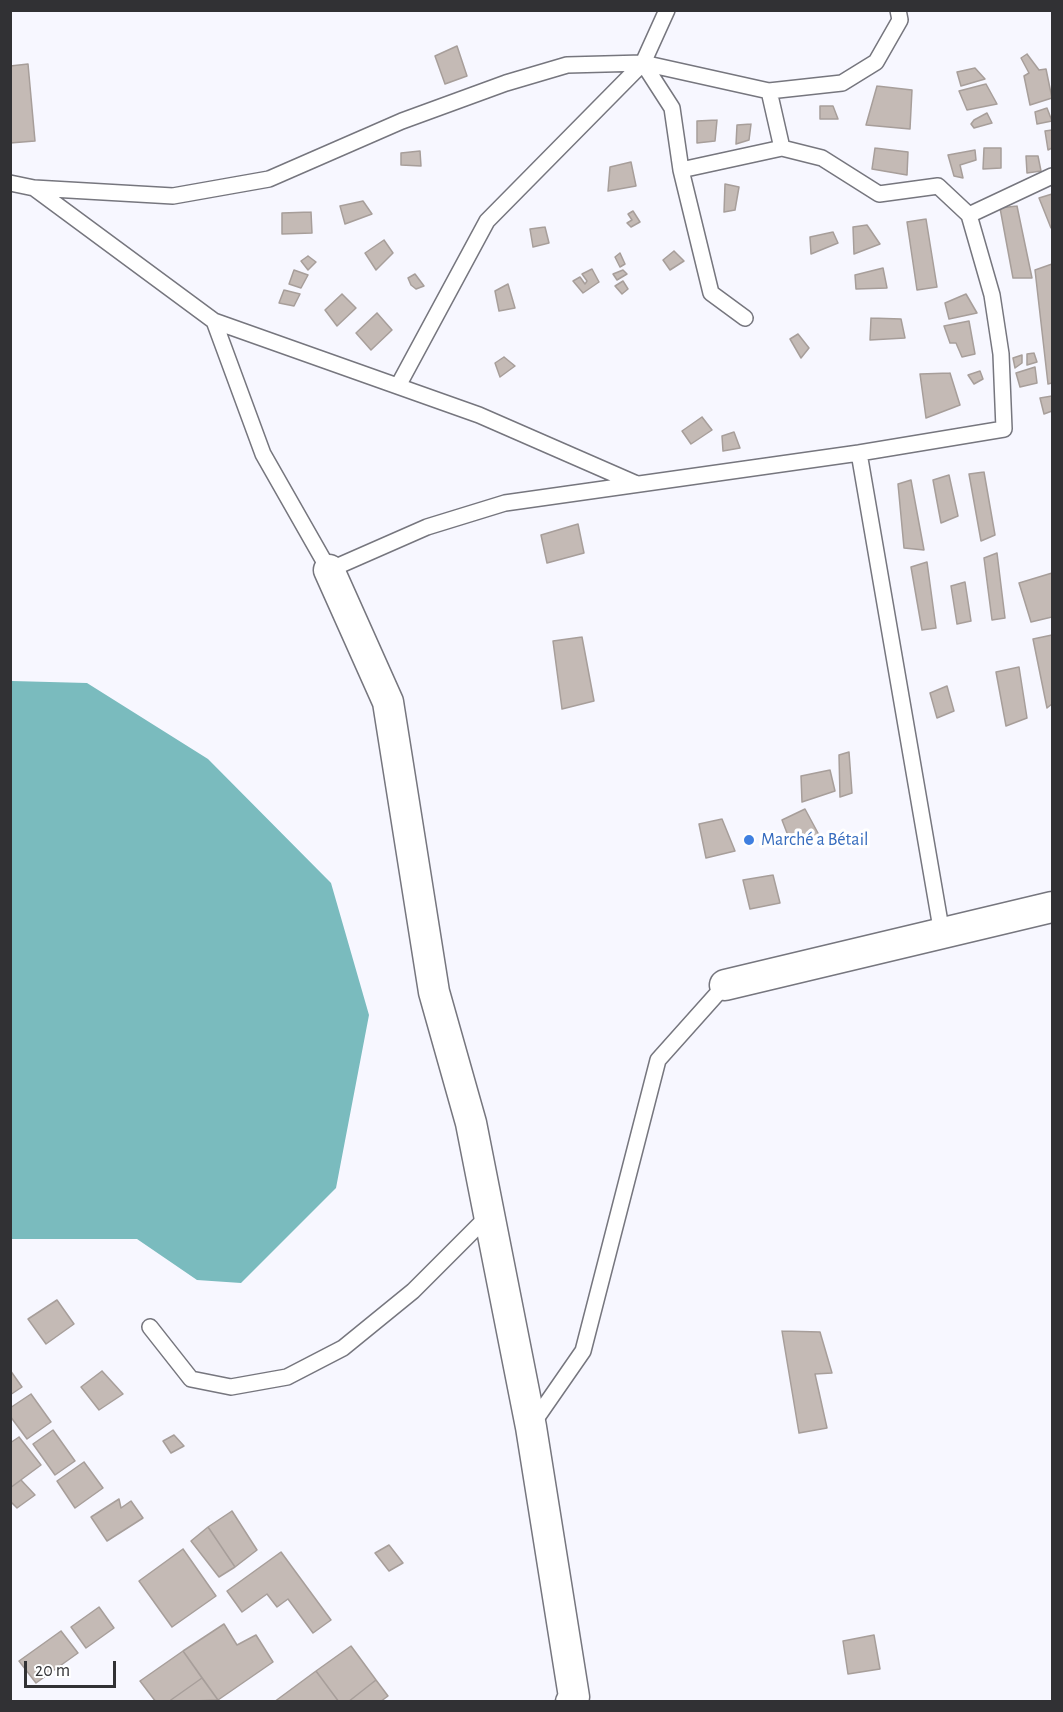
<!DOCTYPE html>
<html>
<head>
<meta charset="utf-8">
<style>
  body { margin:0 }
  #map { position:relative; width:1063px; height:1712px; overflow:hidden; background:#f7f7ff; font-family:"Alegreya Sans",sans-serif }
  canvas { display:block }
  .frame { position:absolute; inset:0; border:12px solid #313134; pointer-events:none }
  .scale { position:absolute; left:24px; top:1661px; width:92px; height:27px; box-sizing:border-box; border:3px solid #313134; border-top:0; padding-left:8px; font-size:18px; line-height:21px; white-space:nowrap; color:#313134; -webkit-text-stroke:4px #fff; paint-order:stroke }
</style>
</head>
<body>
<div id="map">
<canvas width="1063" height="1712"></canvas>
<div class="frame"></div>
<div class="scale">20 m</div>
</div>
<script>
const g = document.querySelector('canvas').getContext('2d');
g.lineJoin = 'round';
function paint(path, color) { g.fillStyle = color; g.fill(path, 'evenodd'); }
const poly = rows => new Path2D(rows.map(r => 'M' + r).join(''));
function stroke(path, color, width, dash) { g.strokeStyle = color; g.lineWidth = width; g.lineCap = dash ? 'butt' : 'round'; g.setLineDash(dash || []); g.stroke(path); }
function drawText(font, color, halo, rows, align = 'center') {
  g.font = font + ' "Alegreya Sans",sans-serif'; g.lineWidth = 6; g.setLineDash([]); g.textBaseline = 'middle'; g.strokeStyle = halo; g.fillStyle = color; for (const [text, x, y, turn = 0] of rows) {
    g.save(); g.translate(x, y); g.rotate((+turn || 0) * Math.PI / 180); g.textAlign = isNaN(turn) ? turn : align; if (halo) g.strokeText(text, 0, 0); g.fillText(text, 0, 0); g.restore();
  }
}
paint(poly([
  [12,681,87,683,208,759,331,883,369,1015,336,1188,241,1283,197,1280,137,1239,11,1239,10,682]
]), '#7abbbe');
const building = poly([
  [457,46,467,76,445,84,435,56,457,46],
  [1027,54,1039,70,1046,69,1052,98,1030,105,1024,76,1029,73,1021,58,1027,54],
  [28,64,35,141,10,143,10,66,28,64],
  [975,68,985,79,961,86,957,72,975,68],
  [986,84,997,104,967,110,959,91,986,84],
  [877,86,912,90,910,129,866,125,877,86],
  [820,106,833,106,838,119,820,119,820,106],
  [1047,108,1052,121,1037,124,1035,112,1047,108],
  [987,113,992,123,974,128,971,124,974,120,987,113],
  [717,120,715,141,697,143,697,121,717,120],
  [751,124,749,140,736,144,737,125,751,124],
  [1052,130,1052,148,1048,150,1045,131,1052,130],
  [875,148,908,152,907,175,872,169,875,148],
  [984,148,1001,148,1001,168,983,169,984,148],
  [975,150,976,160,960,165,963,178,954,176,948,155,975,150],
  [420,151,421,166,401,165,401,153,420,151],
  [1026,156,1038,156,1041,171,1027,173,1026,156],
  [631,162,636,186,608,191,610,167,631,162],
  [725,184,739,187,735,210,724,212,725,184],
  [1052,194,1052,228,1051,228,1039,198,1052,194],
  [363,201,372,214,345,224,340,206,363,201],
  [1017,206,1032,278,1013,278,1000,208,1017,206],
  [633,211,640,222,631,227,627,223,632,220,628,214,633,211],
  [311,212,312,233,282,234,282,213,311,212],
  [926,219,937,287,917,290,907,222,926,219],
  [867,225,880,244,854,254,853,227,867,225],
  [545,227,549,243,533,247,530,229,545,227],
  [833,232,838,243,811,254,810,237,833,232],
  [384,240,393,253,376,270,365,253,384,240],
  [674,251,684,261,670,270,663,260,674,251],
  [620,253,625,264,620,267,615,257,620,253],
  [308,256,316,262,308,270,301,261,308,256],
  [1052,264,1052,383,1048,384,1035,270,1052,264],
  [883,268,887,288,856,289,855,275,883,268],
  [592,269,599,282,583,293,573,281,580,277,585,284,587,281,582,274,592,269],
  [294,270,308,275,301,288,289,284,294,270],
  [623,270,627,274,617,280,613,274,623,270],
  [415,274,424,286,416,289,411,285,408,278,415,274],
  [623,281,628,289,622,294,615,286,623,281],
  [508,284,515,308,499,311,495,291,508,284],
  [284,290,300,294,294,306,279,303,284,290],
  [342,294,356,308,337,326,325,310,342,294],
  [966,294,977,313,949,319,945,303,966,294],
  [377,313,392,330,371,350,356,333,377,313],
  [871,318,901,319,905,338,870,340,871,318],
  [969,321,975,354,962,357,956,343,950,343,944,326,969,321],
  [798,334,809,348,801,358,790,339,798,334],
  [1034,353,1037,362,1027,365,1027,354,1034,353],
  [1022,355,1022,363,1015,368,1013,358,1022,355],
  [504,357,515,366,500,377,495,363,504,357],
  [1035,367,1037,383,1020,387,1016,373,1035,367],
  [980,371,983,379,974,384,968,375,980,371],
  [950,373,960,405,926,418,920,374,950,373],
  [1052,396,1052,411,1044,414,1040,398,1052,396],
  [702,417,712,430,691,444,682,431,702,417],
  [734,432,740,448,723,451,722,436,734,432],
  [984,472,995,535,981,541,969,474,984,472],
  [949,475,958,516,941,523,933,480,949,475],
  [911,480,924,550,904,548,898,484,911,480],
  [578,524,584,553,547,563,541,535,578,524],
  [997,553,1005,618,992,620,984,558,997,553],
  [927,562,936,628,922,630,911,567,927,562],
  [1052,573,1052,617,1031,622,1019,583,1052,573],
  [965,582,971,621,957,624,951,586,965,582],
  [1052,635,1052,704,1047,708,1033,639,1052,635],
  [582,637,594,701,562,709,553,641,582,637],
  [1019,667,1027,718,1006,726,996,672,1019,667],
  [947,686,954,711,937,718,930,693,947,686],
  [849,752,852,793,840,797,839,755,849,752],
  [830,770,835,791,802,802,801,776,830,770],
  [805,809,819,835,792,846,782,820,805,809],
  [722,819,735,851,706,858,699,824,722,819],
  [773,875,780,903,750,909,743,880,773,875],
  [57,1300,74,1324,46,1344,28,1319,57,1300],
  [782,1331,820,1332,832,1373,815,1374,827,1428,799,1433,782,1331],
  [10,1370,22,1387,10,1395,10,1370],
  [102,1371,123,1394,99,1410,81,1387,102,1371],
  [31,1394,51,1422,27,1439,10,1416,10,1408,31,1394],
  [53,1430,75,1461,55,1475,33,1444,53,1430],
  [174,1435,184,1446,171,1453,163,1441,174,1435],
  [19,1437,41,1465,10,1488,10,1443,19,1437],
  [84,1462,103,1488,75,1508,57,1481,84,1462],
  [21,1480,35,1495,17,1508,10,1501,10,1488,21,1480],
  [119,1499,121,1508,131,1501,143,1518,107,1541,91,1517,119,1499],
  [232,1511,257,1550,235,1567,208,1527,232,1511],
  [208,1527,235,1567,219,1577,191,1541,208,1527],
  [389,1545,403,1563,389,1571,375,1553,389,1545],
  [183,1549,216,1596,172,1627,139,1581,183,1549],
  [281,1552,331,1620,313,1633,288,1599,277,1607,267,1594,242,1612,227,1591,281,1552],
  [99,1607,114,1628,86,1648,71,1627,99,1607],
  [224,1624,237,1645,256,1635,273,1662,218,1700,183,1651,224,1624],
  [61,1631,78,1653,36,1683,19,1661,61,1631],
  [874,1635,880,1669,848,1674,843,1641,874,1635],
  [351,1646,376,1680,348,1702,339,1702,316,1671,351,1646],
  [183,1651,202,1678,168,1702,156,1702,140,1681,183,1651],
  [316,1671,339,1702,274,1702,316,1671],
  [202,1678,218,1700,168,1702,202,1678],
  [376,1680,388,1696,380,1702,348,1702,376,1680]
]);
paint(building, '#c4bab5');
stroke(building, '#a79e9a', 1.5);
const lane = poly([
  [643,63,672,108,681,170,711,293,745,318],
  [769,91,782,148],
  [10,183,34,188,214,321,263,454,329,570,427,527,505,503,859,453,1004,429,1001,354,992,295,969,215,938,186,879,194,822,158,782,148,681,170],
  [34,188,173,196,269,179,402,121,506,83,567,65,643,63,769,91,842,83,876,62,900,20,898,10],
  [969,215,1052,176],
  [214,321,479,415,637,484],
  [398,386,487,221,643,63,667,10],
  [859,453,942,934],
  [150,1327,191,1379,231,1387,287,1377,343,1348,413,1291,489,1215],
  [531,1426,583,1351,658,1060,725,985]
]);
const street = poly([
  [329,570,388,702,434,992,471,1123,531,1427,574,1697,571,1702],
  [725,985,1052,907]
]);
stroke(lane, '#76767e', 18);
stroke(street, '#76767e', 33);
stroke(lane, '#fff', 15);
stroke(street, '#fff', 30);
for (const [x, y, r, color] of [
  [749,840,6,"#3f7fe0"]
]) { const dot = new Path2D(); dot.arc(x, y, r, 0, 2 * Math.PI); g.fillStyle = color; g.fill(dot); stroke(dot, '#fff', 2); }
drawText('18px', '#366cbe', '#fff', [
  ["Marché a Bétail",761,840]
], 'left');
</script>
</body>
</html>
